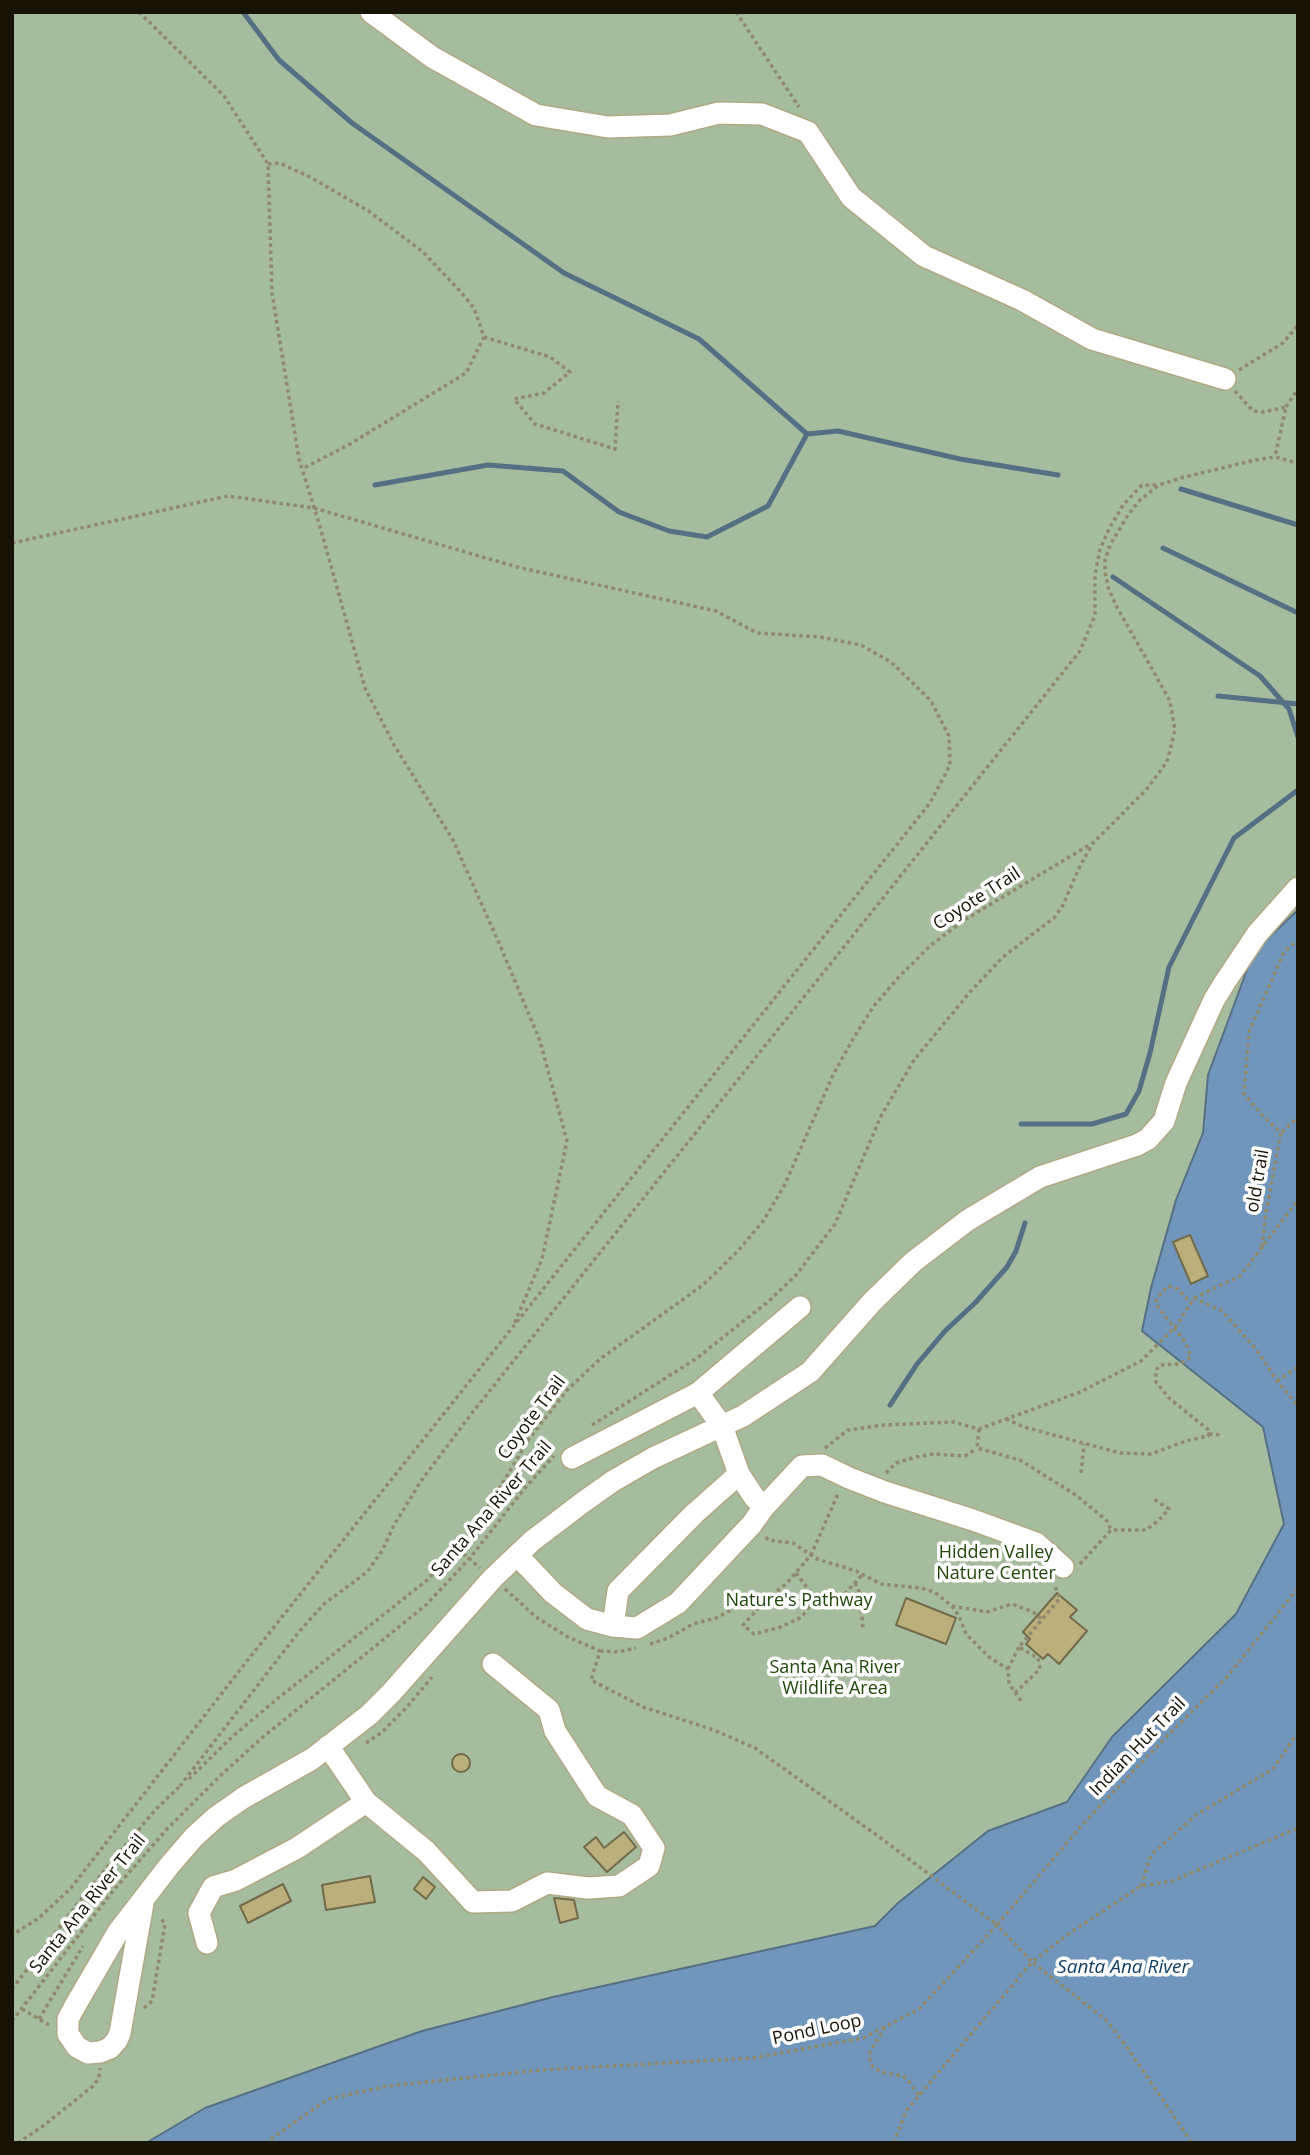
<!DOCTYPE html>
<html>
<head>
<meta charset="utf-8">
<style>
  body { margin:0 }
  #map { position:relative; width:1310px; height:2155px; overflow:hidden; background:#eee6c1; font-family:"Open Sans",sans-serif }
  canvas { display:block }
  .frame { position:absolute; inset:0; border:14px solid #171407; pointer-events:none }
</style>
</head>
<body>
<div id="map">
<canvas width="1310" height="2155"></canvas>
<div class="frame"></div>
</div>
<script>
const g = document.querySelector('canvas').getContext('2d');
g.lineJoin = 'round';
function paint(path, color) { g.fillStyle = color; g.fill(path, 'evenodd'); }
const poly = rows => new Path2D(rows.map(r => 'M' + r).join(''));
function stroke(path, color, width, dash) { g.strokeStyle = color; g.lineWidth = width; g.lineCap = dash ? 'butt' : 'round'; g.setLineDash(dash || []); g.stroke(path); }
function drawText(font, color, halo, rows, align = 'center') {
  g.font = font + ' "Open Sans",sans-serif'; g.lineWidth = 7; g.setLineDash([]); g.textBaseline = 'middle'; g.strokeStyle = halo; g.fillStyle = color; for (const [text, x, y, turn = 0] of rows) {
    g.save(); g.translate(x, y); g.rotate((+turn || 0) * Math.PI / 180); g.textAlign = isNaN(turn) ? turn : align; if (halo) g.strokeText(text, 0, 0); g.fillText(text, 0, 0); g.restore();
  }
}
paint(poly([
  [12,12,1298,12,1298,2143,12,2143]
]), '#a6bc9e');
const water = poly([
  [1298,910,1298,2143,146,2143,205,2108,422,2031,553,1997,875,1926,898,1903,988,1831,1067,1802,1112,1737,1236,1614,1284,1524,1263,1427,1142,1331,1151,1288,1176,1200,1203,1133,1208,1075,1254,951,1298,910]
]);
paint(water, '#7097bb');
stroke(water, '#557085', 2);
stroke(poly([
  [243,12,279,60,352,123,564,273,699,339,807,434,838,431,960,459,1058,475],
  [375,485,488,465,563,471,619,512,669,531,707,537,768,506,807,434],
  [1181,489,1298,525],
  [1163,548,1298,613],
  [1113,577,1260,676,1289,709,1298,737],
  [1218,696,1298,704],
  [1021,1124,1092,1124,1126,1114,1139,1091,1150,1053,1169,967,1234,838,1298,790],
  [890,1405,917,1364,945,1331,975,1303,1007,1267,1016,1251,1025,1223]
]), '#557085', 5);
const building = poly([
  [1190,1235,1208,1276,1191,1284,1173,1242,1190,1235],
  [1057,1593,1077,1610,1070,1617,1087,1631,1059,1664,1048,1654,1043,1659,1026,1644,1030,1639,1023,1632,1057,1593],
  [906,1598,956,1618,946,1644,896,1625,906,1598],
  '452 1763a9 9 0 1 1 18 0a9 9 0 1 1-18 0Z',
  [624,1832,636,1847,607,1872,584,1847,596,1837,604,1848,624,1832],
  [370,1876,375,1902,326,1910,322,1885,370,1876],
  [423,1877,435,1887,426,1899,414,1889,423,1877],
  [283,1884,291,1901,248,1923,240,1906,283,1884],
  [554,1898,574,1900,578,1918,560,1923,554,1898]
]);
paint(building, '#bbaf7c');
stroke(building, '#726b49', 2);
const minor = poly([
  [371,12,432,57,536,115,608,127,670,125,719,113,762,114,808,132,851,197,924,256,1022,300,1092,339,1225,379],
  [800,1307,698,1393,722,1426,739,1474,754,1497,764,1507,802,1466,822,1465,849,1478,885,1492,973,1520,1036,1543,1063,1567],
  [572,1458,698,1393],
  [517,1555,553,1593,587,1619,613,1626,637,1628,678,1603,752,1524,764,1507],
  [613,1626,618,1591,694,1514,739,1474],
  [328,1746,366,1802,426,1851,473,1902,512,1901,547,1883,588,1888,619,1886,649,1866,654,1848,632,1815,597,1796,555,1731,549,1710,493,1664],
  [144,1898,120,2033,117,2040,110,2048,100,2052,88,2053,77,2047,68,2034,68,2019,75,2006,118,1932,169,1866,194,1837,216,1817,243,1798,312,1759,369,1715,391,1693,493,1578,532,1541,582,1503,613,1481,653,1458,743,1416,810,1372,872,1302,913,1262,968,1220,1040,1177,1137,1145,1148,1139,1164,1121,1176,1083,1214,1000,1225,982,1257,934,1298,888],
  [207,1943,199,1913,213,1887,236,1880,297,1848,366,1802]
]);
stroke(minor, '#b0a885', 24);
stroke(poly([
  [139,12,224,96,268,164,272,293,299,459,321,530,365,688,394,745,453,840,499,943,540,1041,567,1141,542,1259,514,1324],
  [736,12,799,107],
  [268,164,279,163,310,177,370,212,423,252,460,291,474,308,484,337,466,373,350,444,302,469],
  [484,337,550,357,570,372,544,393,514,399,535,424,615,449,618,401],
  [1239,370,1283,343,1298,325],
  [1235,391,1253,411,1263,412,1286,407,1275,457],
  [1286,407,1298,389],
  [12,543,228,496,314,508,517,567,716,611,757,633,820,637,861,645,891,662,931,701,949,736,950,765,930,803,243,1666,71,1888,39,1918,12,1935],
  [1282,1132,1298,1117],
  [1262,1247,1266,1212,1281,1133,1264,1117,1244,1094,1249,1032,1284,952,1298,940],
  [1194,1298,1240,1276,1298,1200],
  [1277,1381,1298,1367],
  [1006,1419,1024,1427,1120,1453,1151,1454,1186,1441,1208,1436,1210,1431,1170,1399,1156,1382,1156,1370,1160,1365,1180,1364,1191,1357,1186,1343,1156,1304,1157,1298,1168,1286,1178,1289,1191,1303],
  [592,1425,697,1358,769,1301,796,1275,835,1224,881,1116,914,1060,970,992,1003,957,1055,917,1063,905,1080,866,1093,843,1146,790,1167,762,1175,730,1170,701,1117,607,1109,590,1105,572,1105,560,1110,545,1128,515,1140,500,1159,485,1181,478,1255,460,1275,457,1298,463],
  [979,1429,977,1448,1020,1460,1076,1495,1107,1521,1111,1530],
  [1209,1434,1221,1435],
  [825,1448,848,1430,884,1425,953,1422,979,1429,1080,1392,1141,1361,1177,1325,1194,1298,1222,1311,1256,1349,1277,1381,1298,1406],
  [886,1473,896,1463,916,1457,933,1454,965,1456,976,1449],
  [1081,1473,1084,1444],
  [766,1537,768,1540,793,1543,817,1559,856,1571,881,1584,921,1588,934,1592,952,1606,959,1616,966,1634,989,1657,1008,1669,1009,1684,1022,1702],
  [458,1549,480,1568],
  [1080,1564,1111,1530,1146,1530,1158,1521,1169,1509,1152,1498],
  [796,1573,815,1598,802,1617,778,1628,754,1634,743,1625,765,1601,787,1583,811,1555,838,1494],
  [855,1583,860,1594,863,1629],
  [505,1589,536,1617,568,1637,600,1651,591,1680,643,1707,714,1730,755,1748,878,1836,997,1925,1082,1825,1165,1738,1227,1677,1298,1588],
  [840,1599,862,1575],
  [952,1606,987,1612,1012,1604,1033,1612,1042,1619],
  [650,1644,668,1638,693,1624,716,1618,731,1610,741,1599],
  [600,1651,618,1652,636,1648],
  [1008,1669,1019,1647],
  [1015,1693,1040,1669,1038,1658,1019,1647,1060,1598,1055,1587,1057,1585],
  [366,1743,381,1733,407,1707,432,1677],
  [189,1779,233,1736,277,1699,426,1581,458,1549,479,1522,529,1439,568,1389,600,1359,703,1285,738,1251,764,1220,785,1184,833,1075,854,1037,874,1006,897,979,930,946,966,919,1091,844],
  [180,1786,298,1633,324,1604,367,1572,382,1551,394,1525,421,1481,472,1413,1080,651,1095,615,1095,575,1100,549,1109,529,1123,505,1142,485,1157,485],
  [1141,1886,1151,1855,1196,1815,1273,1769,1298,1732],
  [12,1989,89,1889,155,1810,180,1786],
  [144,2008,152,2001,165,1924,160,1917],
  [22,2009,51,2026],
  [39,2019,83,1946],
  [12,2021,113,1891,168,1828,220,1776,263,1737,426,1605,469,1559,525,1488,554,1456],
  [885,2027,870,2052,870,2062,873,2067,881,2072,903,2076,908,2080,919,2096],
  [18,2143,43,2126,93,2086,99,2078,100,2068],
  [265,2143,328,2099,388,2086,541,2070,753,2058,863,2038,919,2009,997,1925,1032,1962,1070,1933,1141,1886,1172,1881,1298,1828],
  [894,2143,906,2111,1032,1962,1106,2020,1127,2047,1192,2143]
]), '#8f896e', 3.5, [3.5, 3.5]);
stroke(minor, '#fff', 21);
drawText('18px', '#171407', '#fff', [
  ["Coyote Trail",977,899,-33],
  ["old trail",1258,1181,-80],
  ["Coyote Trail",532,1418,-53],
  ["Santa Ana River Trail",492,1509,-49],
  ["Indian Hut Trail",1138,1747,-46],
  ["Santa Ana River Trail",88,1904,-51],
  ["Pond Loop",817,2030,-12]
]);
drawText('18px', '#1f4709', '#fff', [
  ["Hidden Valley",996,1553],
  ["Nature Center",996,1574],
  ["Nature's Pathway",799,1601],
  ["Santa Ana River",835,1668],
  ["Wildlife Area",835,1689]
]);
drawText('italic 19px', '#124064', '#fff', [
  ["Santa Ana River",1123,1968]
]);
</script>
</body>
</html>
